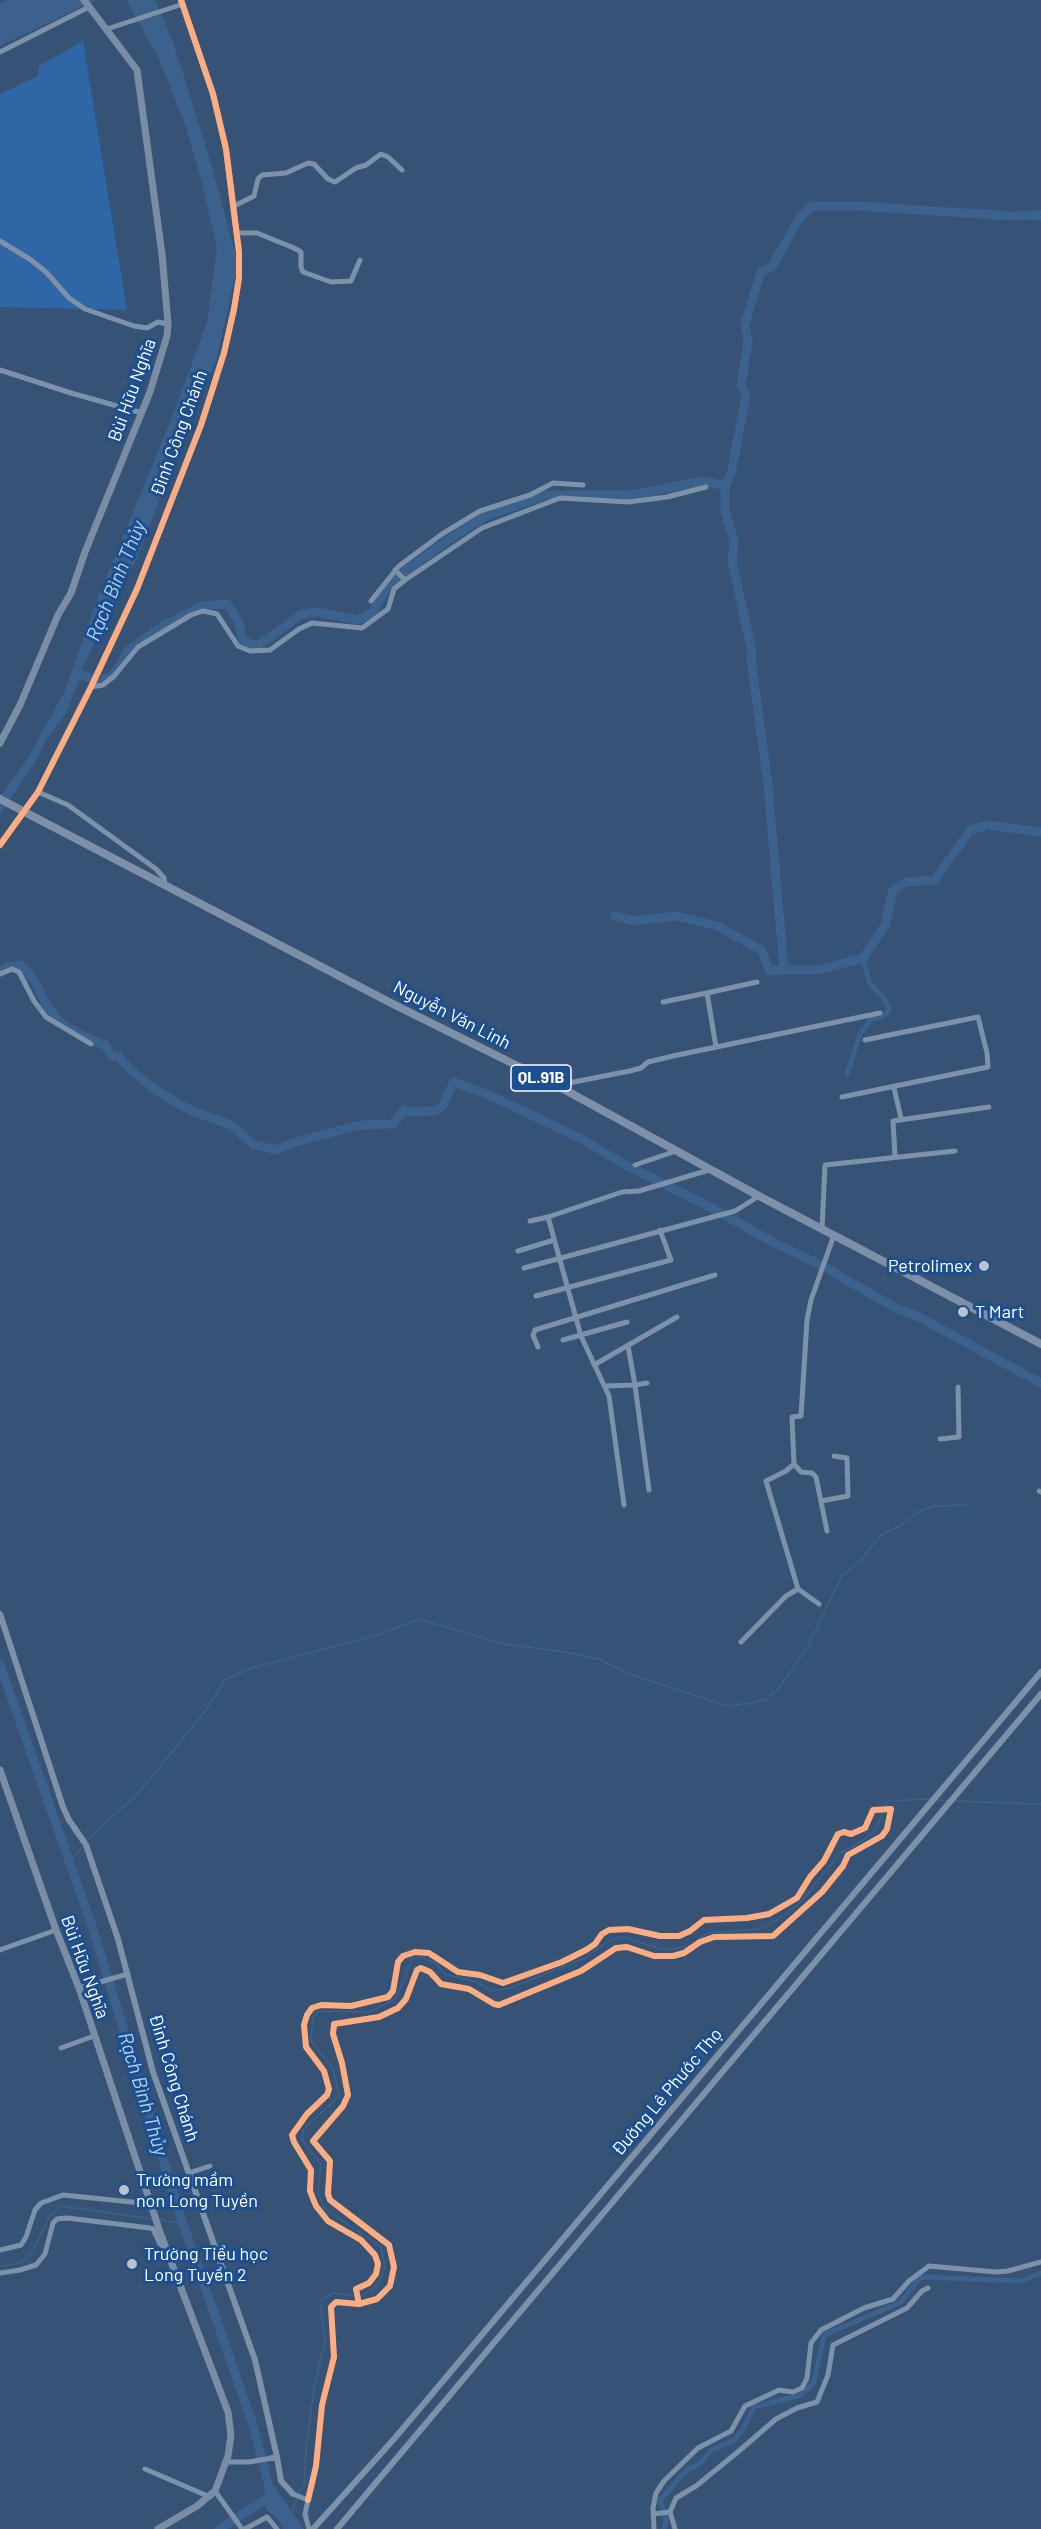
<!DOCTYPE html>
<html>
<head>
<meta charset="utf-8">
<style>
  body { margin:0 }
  canvas { display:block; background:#365274 }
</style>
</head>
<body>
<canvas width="1041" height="2529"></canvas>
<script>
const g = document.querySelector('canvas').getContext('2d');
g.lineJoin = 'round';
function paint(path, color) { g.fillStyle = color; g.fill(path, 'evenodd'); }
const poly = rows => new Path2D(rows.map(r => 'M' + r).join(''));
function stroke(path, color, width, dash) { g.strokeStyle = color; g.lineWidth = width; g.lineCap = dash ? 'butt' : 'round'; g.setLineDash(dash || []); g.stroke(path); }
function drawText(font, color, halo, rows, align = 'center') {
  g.font = font + ' Barlow,sans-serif'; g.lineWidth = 6; g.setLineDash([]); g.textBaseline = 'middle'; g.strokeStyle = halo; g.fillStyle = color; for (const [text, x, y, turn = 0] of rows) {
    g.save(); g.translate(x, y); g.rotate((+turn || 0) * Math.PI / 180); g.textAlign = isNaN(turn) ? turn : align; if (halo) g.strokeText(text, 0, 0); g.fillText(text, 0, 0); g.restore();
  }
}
paint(poly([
  [83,41,127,310,0,307,0,94,38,76,39,66]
]), '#2f66a5');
paint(poly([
  [8,0,96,0,0,46,0,3],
  [126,0,155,0,173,42,189,92,212,167,238,263,217,358,179,448,138,556,85,662,53,721,39,757,0,814,0,797,28,758,65,691,95,605,175,410,207,322,217,247,198,168,184,122,158,57],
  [266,2475,292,2512,304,2529,283,2529,280,2521,266,2509,264,2501]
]), '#3b618d');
stroke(poly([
  [937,1800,948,1801],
  [952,1801,1041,1804],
  [885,1807,887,1801,930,1799],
  [69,1862,99,1828,136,1796,206,1710,225,1680,252,1668,381,1634,418,1619,504,1644,559,1651,599,1659,632,1675,728,1706,752,1703,766,1699,778,1689,806,1650,842,1576,860,1561,881,1535,903,1524,920,1511,934,1506,966,1505],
  [696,1941,708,1933,760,1929,777,1920,801,1902,840,1853,862,1841,876,1830,883,1811],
  [160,2220,183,2224],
  [0,2266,21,2263,33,2251,49,2217,61,2206,153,2219],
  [361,2297,378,2285,385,2267,381,2247,324,2208,318,2192,321,2164,302,2140,304,2129,339,2096,333,2068,311,2041,313,2017,319,2011,370,2012,396,1998,412,1959,420,1957,435,1963,445,1974,476,1982,491,1991,510,1988,583,1959,610,1940,623,1937,664,1950,690,1946],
  [299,2494,305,2481,306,2447,314,2389,325,2341,320,2301,333,2293,356,2296],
  [292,2512,297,2499]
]), '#3b618d', 1.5);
stroke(poly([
  [847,1074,860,1034,870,1020,884,1016,889,1010,884,998,869,982,863,958],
  [664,2529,666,2519,660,2500,687,2470,701,2463,710,2451,734,2440,742,2431,754,2407,801,2395,814,2382,824,2335,901,2302,920,2277,1021,2281,1041,2273]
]), '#3b618d', 5);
stroke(poly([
  [725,486,725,511,734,541,732,561,752,652,751,659,768,785,784,970,818,970,863,958,885,925,893,890,906,882,935,880,970,830,988,825,1041,832],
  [77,672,94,680,112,677,129,650,163,626,203,606,227,604,239,622,242,639,256,647,302,614,317,612,358,620,373,612,387,588,398,576,447,541,486,516,546,495,631,495,704,481,725,486,731,474,746,396,741,385,748,342,745,324,761,272,772,267,799,219,812,206,857,206,1012,216,1041,215],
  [43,736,61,713,75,678],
  [615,916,633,921,677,916,717,926,762,950,769,971,784,970],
  [0,973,7,967,21,965,35,981,47,1006,60,1022,81,1035,105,1045,112,1056,118,1056,132,1071,157,1091,192,1111,231,1125,253,1144,275,1150,296,1142,360,1125,393,1124,404,1110,415,1112,435,1111,443,1105,454,1082,489,1095,580,1138,622,1163,712,1208,776,1244,819,1264,897,1309,915,1315,1041,1383],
  [0,1665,91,1923,183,2224,253,2425,269,2487],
  [219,2529,264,2501,273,2500]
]), '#3b618d', 9);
stroke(poly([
  [107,29,183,4],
  [0,52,89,7],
  [234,206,254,196,258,179,262,175,286,173,308,163,314,164,328,179,335,182,356,168,366,165,381,154,388,157,402,170],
  [237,233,257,233,294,248,301,252,301,267,303,272,331,282,351,281,360,260],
  [0,241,31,260,46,272,69,298,85,309,134,326,147,328,158,322,168,324],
  [0,370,71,393,142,413],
  [405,580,482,528,560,498,628,502,667,497,706,487],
  [371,601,399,566,442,534,480,511,530,495,553,483,583,485],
  [91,687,103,685,114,676,138,647,191,615,203,611,217,614,238,646,250,651,270,650,299,629,312,623,362,628,388,609,394,589,405,580,395,570],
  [38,792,68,805,156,869,164,878,165,885],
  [0,974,12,969,19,972,34,1001,46,1017,91,1044],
  [663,1002,707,993],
  [716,1047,707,993,757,982],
  [558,1085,630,1071,641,1068,648,1062,673,1056,880,1013],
  [894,1088,901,1118],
  [842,1097,988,1067,987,1053,978,1017,865,1040],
  [895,1156,893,1121,989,1107],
  [635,1165,676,1151],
  [530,1221,548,1217],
  [822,1229,825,1165,955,1151],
  [518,1251,554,1240],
  [524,1268,735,1211,759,1196],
  [536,1296,671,1260,660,1230],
  [563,1340,627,1322],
  [628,1346,635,1385,647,1383],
  [538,1347,533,1335,535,1330,715,1275],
  [594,1365,677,1317],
  [605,1386,635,1385,649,1490],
  [940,1439,959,1437,958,1387],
  [794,1464,801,1472,812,1473,816,1477,827,1531],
  [1039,1491,1041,1492],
  [821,1501,848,1496,847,1458,834,1456],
  [624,1505,609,1396,581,1336,548,1217,622,1192,639,1191,709,1170],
  [798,1589,819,1604],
  [741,1642,786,1596,798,1589,766,1481,786,1471,794,1464,792,1417,801,1416,807,1320,811,1300,834,1235],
  [0,1950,56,1930],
  [79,1988,128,1974],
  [61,2048,94,2036],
  [189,2173,210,2166],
  [0,2250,21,2245,26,2237,35,2210,41,2203,63,2195,151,2204],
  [0,2273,20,2270,36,2265,45,2254,53,2223,57,2219,67,2218,150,2228,153,2229,160,2244,167,2249],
  [227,2462,249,2462,272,2458],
  [145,2469,210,2497],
  [215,2491,242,2529],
  [293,2494,308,2500,305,2514,309,2529],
  [308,2500,316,2466,322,2405,334,2357,331,2307,336,2302,359,2304,377,2299,390,2286,394,2267,389,2245,330,2200,328,2194,330,2161,313,2141,343,2106,348,2095,342,2063,333,2034,334,2024,379,2017,398,2008,406,1999,417,1970,421,1968,430,1972,441,1984,469,1989,494,2004,499,2005,581,1971,616,1948,627,1947,654,1956,673,1956,684,1953,700,1942,714,1937,773,1936,822,1892,843,1866,848,1855,882,1836,887,1829,891,1809,873,1810,865,1828,851,1834,844,1832,838,1834,824,1861,810,1877,797,1898,769,1914,747,1918,704,1920,690,1931,679,1936,660,1936,628,1929,609,1930,602,1934,595,1944,586,1950,562,1962,503,1983,480,1975,458,1972,429,1953,415,1952,403,1956,398,1962,393,1991,388,1997,351,2006,321,2005,312,2008,307,2015,304,2025,306,2047,324,2071,329,2089,327,2095,307,2114,292,2135,294,2142,311,2170,310,2191,316,2206,328,2221,361,2240,375,2255,378,2264,376,2274,369,2283,356,2289,359,2304],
  [670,2512,675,2529],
  [653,2514,670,2512,676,2498,696,2486,739,2451,776,2419,797,2408,817,2402,828,2375,833,2345,907,2308,922,2291,928,2288],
  [245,2529,267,2517,277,2529],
  [654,2529,653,2508,656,2493,664,2481,698,2448,731,2431,745,2406,779,2390,793,2392,802,2388,807,2378,811,2343,821,2330,864,2308,893,2299,909,2281,929,2266,996,2272,1008,2271,1041,2262]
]), '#7d92a8', 5);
stroke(poly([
  [0,845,38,792,91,687,137,589,201,425,224,353,234,309,239,278,239,252,226,149,213,94,181,0],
  [0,1614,63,1807,69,1820,84,1842],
  [86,1845,118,1939,153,2072,255,2360,277,2457,272,2458],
  [277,2457,281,2481,293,2494],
  [313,2529,394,2439,1041,1672],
  [337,2529,1041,1694]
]), '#7d92a8', 6);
stroke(poly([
  [0,743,20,705,58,615,71,593,85,552,150,392,167,336,168,324,162,254,137,70,84,0],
  [0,1770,56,1930,79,1988,161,2235,228,2412,231,2435,228,2456,215,2491,197,2506,158,2529]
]), '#798da4', 7);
stroke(poly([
  [38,819,391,1003,556,1085,759,1196,1041,1344]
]), '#7e90a7', 8);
stroke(poly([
  [0,799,38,819]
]), '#7e90a7', 8);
stroke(poly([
  [0,845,38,792,91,687,137,589,201,425,224,353,234,309,239,278,239,252,226,149,213,94,181,0],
  [308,2500,316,2466,322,2405,334,2357,331,2307,336,2302,359,2304,377,2299,390,2286,394,2267,389,2245,330,2200,328,2194,330,2161,313,2141,343,2106,348,2095,342,2063,333,2034,334,2024,379,2017,398,2008,406,1999,417,1970,421,1968,430,1972,441,1984,469,1989,494,2004,499,2005,581,1971,616,1948,627,1947,654,1956,673,1956,684,1953,700,1942,714,1937,773,1936,822,1892,843,1866,848,1855,882,1836,887,1829,891,1809,873,1810,865,1828,851,1834,844,1832,838,1834,824,1861,810,1877,797,1898,769,1914,747,1918,704,1920,690,1931,679,1936,660,1936,628,1929,609,1930,602,1934,595,1944,586,1950,562,1962,503,1983,480,1975,458,1972,429,1953,415,1952,403,1956,398,1962,393,1991,388,1997,351,2006,321,2005,312,2008,307,2015,304,2025,306,2047,324,2071,329,2089,327,2095,307,2114,292,2135,294,2142,311,2170,310,2191,316,2206,328,2221,361,2240,375,2255,378,2264,376,2274,369,2283,356,2289,359,2304]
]), '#ffac80', 6);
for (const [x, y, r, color] of [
  [984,1266,6,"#b9c2ce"],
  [963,1312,6,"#b9c2ce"],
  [124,2190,6,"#b9c2ce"],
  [132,2264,6,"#b9c2ce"]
]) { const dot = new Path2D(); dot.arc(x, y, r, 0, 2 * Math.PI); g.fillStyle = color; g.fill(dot); stroke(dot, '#1b4f8f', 2); }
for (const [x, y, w] of [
  [541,1078,60]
]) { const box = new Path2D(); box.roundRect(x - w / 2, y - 13, w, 26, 4.5); g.fillStyle = '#1b4f8f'; g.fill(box); stroke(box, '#fff', 1.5); }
drawText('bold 16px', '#fff', null, [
  ["QL.91B",541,1078]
]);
drawText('18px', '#fff', '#1b4f8f', [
  ["Bùi Hữu Nghĩa",132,390,-70],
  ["Đinh Công Chánh",179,433,-70],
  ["Nguyễn Văn Linh",452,1015,27],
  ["Bùi Hữu Nghĩa",85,1967,70],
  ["Đinh Công Chánh",174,2078,73],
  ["Đường Lê Phước Thọ",667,2092,-50]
]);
drawText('18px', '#fff', '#1b4f8f', [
  ["Petrolimex",972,1266,"right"],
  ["T Mart",975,1312],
  ["Trường mầm",136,2180],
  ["non Long Tuyền",136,2201],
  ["Trường Tiểu học",144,2254],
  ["Long Tuyền 2",144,2275]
], 'left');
drawText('italic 20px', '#b5d3f5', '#1b4f8f', [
  ["Rạch Bình Thủy",116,581,-68],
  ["Rạch Bình Thủy",143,2094,73]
]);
</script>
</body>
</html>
